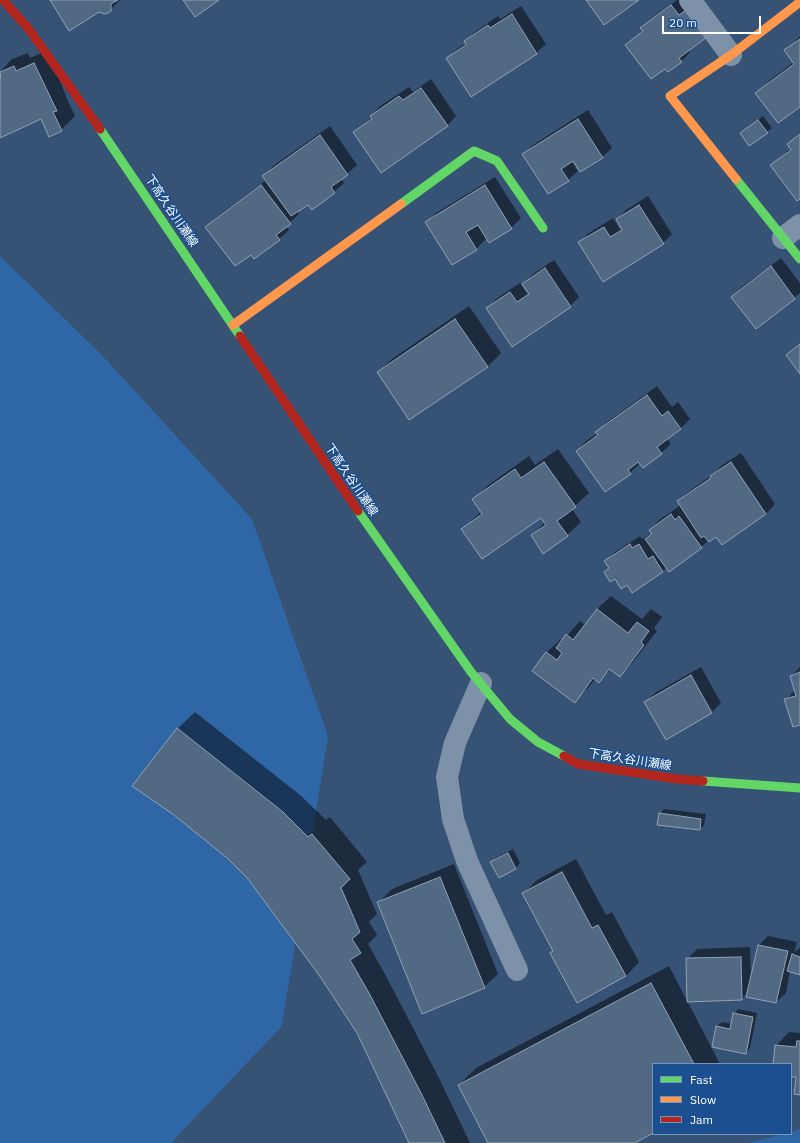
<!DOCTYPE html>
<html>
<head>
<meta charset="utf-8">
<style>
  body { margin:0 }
  #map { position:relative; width:800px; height:1143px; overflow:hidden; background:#365274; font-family:"IBM Plex Sans",sans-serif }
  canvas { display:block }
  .legend { position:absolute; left:652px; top:1063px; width:140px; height:72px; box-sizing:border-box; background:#1b4f8f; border:1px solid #7695bc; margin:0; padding:5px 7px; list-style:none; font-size:12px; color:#fff }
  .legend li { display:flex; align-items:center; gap:8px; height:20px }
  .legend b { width:20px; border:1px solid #7695bc }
  .scale { position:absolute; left:662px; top:16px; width:99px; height:18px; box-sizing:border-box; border:2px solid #fff; border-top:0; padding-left:5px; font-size:12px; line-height:14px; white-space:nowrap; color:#fff; -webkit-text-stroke:3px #1b4f8f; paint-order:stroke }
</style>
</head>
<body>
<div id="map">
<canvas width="800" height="1143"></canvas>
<ul class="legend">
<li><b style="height:5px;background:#63d668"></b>Fast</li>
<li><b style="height:5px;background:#ff974d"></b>Slow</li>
<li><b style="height:5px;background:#b3261e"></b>Jam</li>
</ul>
<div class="scale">20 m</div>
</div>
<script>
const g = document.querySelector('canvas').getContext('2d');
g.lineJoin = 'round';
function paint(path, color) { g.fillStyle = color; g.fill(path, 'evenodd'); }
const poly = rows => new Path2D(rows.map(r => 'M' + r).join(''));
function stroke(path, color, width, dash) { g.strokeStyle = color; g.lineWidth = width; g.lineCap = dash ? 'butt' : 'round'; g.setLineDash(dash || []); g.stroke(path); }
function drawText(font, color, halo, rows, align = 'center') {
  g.font = font + ' "IBM Plex Sans","Noto Sans JP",sans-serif'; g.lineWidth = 3; g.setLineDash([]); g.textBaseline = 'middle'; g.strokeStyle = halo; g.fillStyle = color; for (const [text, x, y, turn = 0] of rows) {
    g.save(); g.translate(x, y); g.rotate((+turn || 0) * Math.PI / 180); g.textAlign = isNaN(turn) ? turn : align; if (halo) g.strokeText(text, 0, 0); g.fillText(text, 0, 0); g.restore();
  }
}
paint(poly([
  [0,256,102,355,252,519,328,736,282,1026,171,1143,0,1143],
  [800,1129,800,1143,750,1143,782,1134,791,1134,791,1132]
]), '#2f66a5');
paint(poly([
  [51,0,120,0,110,10],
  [677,0,684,0,689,49,690,52,681,62,665,68,626,45,643,30,642,28,651,19],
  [521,6,546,44,536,53,447,58,457,49,466,43,465,41,475,32,498,16,500,19],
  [800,36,800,105,757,94,770,80,794,62,786,51],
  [48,50,67,99,75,116,61,130,49,136,41,118,0,137,0,72,12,59,28,53,30,58],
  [431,79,456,116,447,126,355,133,372,117,371,116,380,106,409,87,413,92],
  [588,110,612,148,602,157,581,171,574,160,572,162,578,171,568,180,523,154,533,145],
  [763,116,772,128,750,145,746,129],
  [330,126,357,165,341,179,344,183,334,192,312,208,308,204,297,211,299,214,286,226,289,230,279,239,255,258,251,253,207,227,216,218,266,180,264,176,273,166],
  [800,133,800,198,772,165,791,148,788,144],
  [495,177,521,218,511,228,487,238,476,249,427,222,436,213],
  [648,196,672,234,663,243,580,242,589,233,613,218,620,229,622,227,617,219,626,210],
  [781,258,800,283,800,293,756,328,732,297,742,287],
  [554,260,579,297,570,306,487,308,496,299,520,283,527,294,529,292,524,284,533,274],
  [469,306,501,353,487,367,378,372,392,359],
  [657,386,672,407,678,402,690,419,681,428,667,438,671,444,661,453,643,467,640,463,630,473,606,491,577,451,586,441,598,433,596,432,606,423],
  [558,449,589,493,572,509,581,522,567,535,532,536,545,522,541,516,462,529,482,511,474,500,487,486,529,456,535,465],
  [741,453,775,504,766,514,722,543,717,536,709,540,701,547,667,567,663,571,632,591,627,584,605,572,609,568,605,561,615,552,640,536,642,539,649,535,649,536,652,533,650,530,659,520,681,505,678,501,688,492,711,476,721,466],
  [611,596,642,619,651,609,662,617,654,628,657,631,633,662,620,676,611,669,598,681,595,679,588,688,574,701,533,671,547,652,561,639,563,640,580,621,585,625,597,609],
  [701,667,721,703,711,713,646,702,655,693],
  [800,667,800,724,786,700,795,690,791,676],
  [195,712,300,795,326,820,330,817,367,862,358,870,377,914,369,922,377,935,368,944,386,976,439,1078,470,1143,410,1143,358,1032,177,729],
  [664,809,706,814,704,825,700,829,660,814],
  [513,849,520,863,516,868,499,876,492,862,496,858],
  [576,859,606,915,612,912,639,962,626,976,554,951,523,894,537,880],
  [454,864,498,974,484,987,378,903,392,889],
  [768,936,797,942,794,953,800,948,800,974,790,971,786,993,776,1002,748,996,748,993,742,999,687,959,697,949,750,947,751,977,759,945],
  [669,966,720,1064,653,1064,653,1132,633,1143,489,1143,459,1085,476,1068],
  [738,1009,757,1013,750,1048,746,1053,717,1026,722,1022,732,1024,734,1014],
  [789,1032,800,1033,800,1094,797,1076,791,1076,791,1064,774,1064,776,1046]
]), '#0007');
const building = poly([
  [50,0,118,0,111,4,111,11,108,13,104,14,99,12,69,31,50,0],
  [183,0,219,0,195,17,183,0],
  [586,0,639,0,604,25,586,0],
  [671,5,679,15,686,10,707,37,679,58,682,62,668,72,665,69,651,79,625,45,643,31,640,28,671,5],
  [512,14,537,54,471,97,446,58,466,45,464,41,488,25,490,28,512,14],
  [800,39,800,107,778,123,755,93,794,64,784,50,800,39],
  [34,63,57,111,53,112,62,131,49,137,41,119,0,138,0,82,1,81,0,72,14,66,16,71,34,63],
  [421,88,448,126,381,173,353,132,372,119,370,116,399,96,403,100,421,88],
  [578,119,603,158,580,172,573,161,561,169,569,181,548,194,522,154,578,119],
  [758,120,768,133,749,146,740,133,758,120],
  [800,134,800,199,797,201,770,165,791,150,787,144,800,134],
  [320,135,348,175,331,187,335,193,312,210,308,205,291,216,262,176,320,135],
  [261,185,291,224,276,235,280,240,254,259,251,255,235,266,205,227,261,185],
  [485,185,512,229,489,243,478,225,466,232,477,250,452,265,425,222,485,185],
  [639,205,664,244,603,282,578,242,604,227,610,237,622,230,616,219,639,205],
  [771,266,795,299,756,329,731,297,771,266],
  [545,268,571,307,512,347,486,308,510,292,517,302,529,294,522,284,545,268],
  [455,319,488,367,409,420,377,372,455,319],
  [800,344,800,374,786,355,800,344],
  [647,395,662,416,668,411,681,429,657,447,662,454,643,468,638,462,628,470,631,474,605,492,576,451,598,435,595,432,647,395],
  [544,462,576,507,557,521,568,536,543,554,531,535,546,525,541,518,482,559,461,529,482,514,472,499,515,469,521,478,544,462],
  [731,462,766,514,722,545,716,537,709,542,704,536,701,538,677,501,711,478,710,476,731,462],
  [671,514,675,520,679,516,702,548,669,572,645,539,652,534,649,530,671,514],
  [630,544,632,548,639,544,648,559,653,556,663,572,632,593,627,585,621,589,615,579,610,582,604,572,609,568,604,561,630,544],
  [597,609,628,633,637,622,649,631,641,642,644,645,620,677,609,669,599,683,593,678,575,703,532,671,546,652,557,660,562,653,556,648,566,634,573,640,597,609],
  [800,672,800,725,793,727,784,699,796,696,790,676,800,672],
  [691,675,712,713,666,740,644,702,691,675],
  [177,728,283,812,308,837,312,834,350,879,341,888,360,932,352,939,361,953,350,960,369,993,422,1095,445,1143,409,1143,357,1033,319,975,248,879,227,858,174,815,132,786,177,728],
  [659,813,701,819,700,830,657,825,659,813],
  [508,853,516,869,499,878,490,862,508,853],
  [562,872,592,928,598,925,626,976,577,1003,550,953,553,951,522,893,562,872],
  [440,877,485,988,422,1014,377,902,440,877],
  [758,945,788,951,776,1003,746,997,758,945],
  [792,954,800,957,800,975,787,971,792,954],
  [741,957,742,1000,687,1002,686,958,741,957],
  [651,983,694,1064,653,1064,653,1133,635,1143,488,1143,458,1085,651,983],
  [733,1013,753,1017,746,1054,712,1047,716,1026,730,1029,733,1013],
  [797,1041,800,1041,800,1095,794,1094,796,1077,791,1077,791,1064,773,1064,775,1045,796,1047,797,1041]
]);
paint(building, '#526984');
stroke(building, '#92a2b6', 1);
stroke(poly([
  [690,0,731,55],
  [783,238,800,225],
  [481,683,455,743,447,777,453,819,467,861,517,970]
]), '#7d92a8', 22);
stroke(poly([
  [100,129,240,336],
  [736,179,800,259],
  [401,204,474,151,497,161,543,228],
  [358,511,471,672,510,719,538,742,564,756],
  [703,781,800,788]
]), '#63d668', 9);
stroke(poly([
  [736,179,670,96,731,55,800,2],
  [233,325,401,204]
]), '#ff974d', 9);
stroke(poly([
  [3,0,28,28,100,129],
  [240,336,358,511],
  [564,756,578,764,677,779,703,781]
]), '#b3261e', 9);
drawText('12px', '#fff', '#1b4f8f', [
  ["下高久谷川瀬線",171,211,56],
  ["下高久谷川瀬線",351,480,56],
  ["下高久谷川瀬線",630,760,9]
]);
</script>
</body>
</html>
